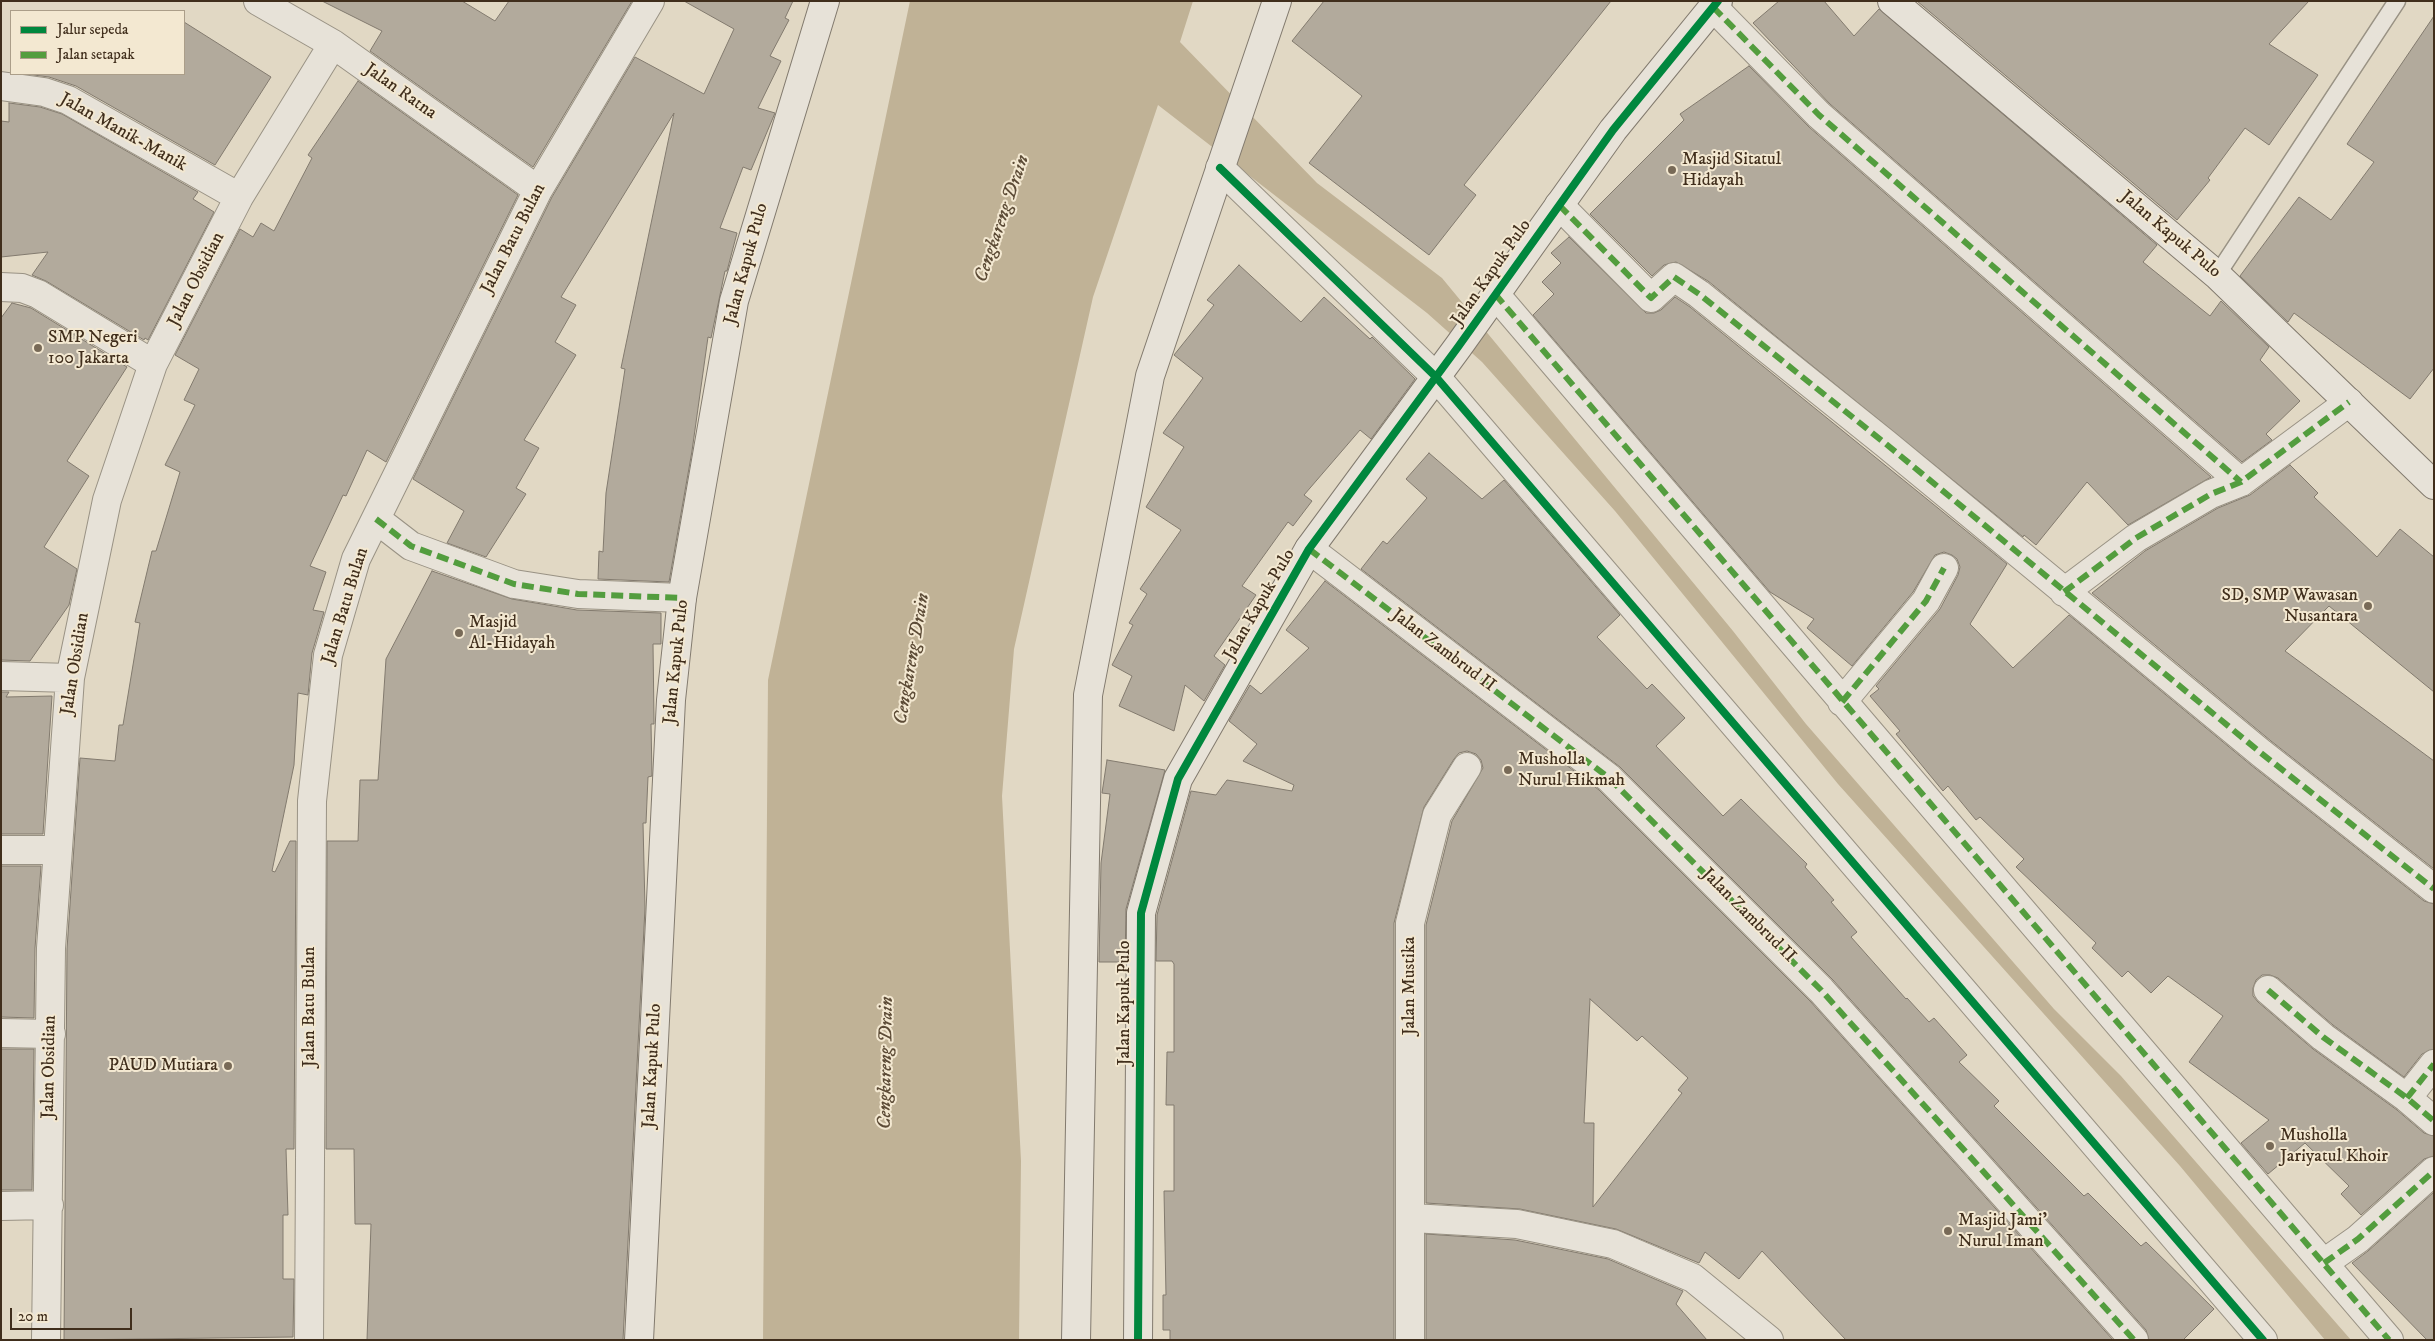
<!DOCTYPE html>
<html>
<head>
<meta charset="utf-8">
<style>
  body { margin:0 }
  #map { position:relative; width:2435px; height:1341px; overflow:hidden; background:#e1d8c4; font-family:"IM FELL DW Pica",serif }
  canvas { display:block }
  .frame { position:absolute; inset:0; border:2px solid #402e1c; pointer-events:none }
  .legend { position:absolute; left:10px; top:10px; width:175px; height:65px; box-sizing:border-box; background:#f3e8d1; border:1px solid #ab9e89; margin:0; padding:6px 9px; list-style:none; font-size:15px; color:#402e1c }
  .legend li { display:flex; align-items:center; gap:10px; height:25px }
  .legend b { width:25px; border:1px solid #ab9e89 }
  .scale { position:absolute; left:10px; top:1308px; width:122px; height:22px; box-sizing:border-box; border:2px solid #402e1c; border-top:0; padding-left:6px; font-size:15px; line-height:18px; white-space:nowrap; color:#402e1c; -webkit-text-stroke:4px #f3e8d1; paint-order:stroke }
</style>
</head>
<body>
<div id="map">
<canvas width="2435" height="1341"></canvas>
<div class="frame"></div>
<ul class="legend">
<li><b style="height:6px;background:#00873e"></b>Jalur sepeda</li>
<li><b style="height:6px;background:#539d3e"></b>Jalan setapak</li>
</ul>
<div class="scale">20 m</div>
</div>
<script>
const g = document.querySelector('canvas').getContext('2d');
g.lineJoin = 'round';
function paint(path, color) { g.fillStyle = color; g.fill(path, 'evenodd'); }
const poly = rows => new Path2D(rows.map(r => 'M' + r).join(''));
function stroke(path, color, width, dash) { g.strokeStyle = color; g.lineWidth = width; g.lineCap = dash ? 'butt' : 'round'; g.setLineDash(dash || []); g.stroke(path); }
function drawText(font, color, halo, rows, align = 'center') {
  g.font = font + ' "IM FELL DW Pica",serif'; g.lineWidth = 4; g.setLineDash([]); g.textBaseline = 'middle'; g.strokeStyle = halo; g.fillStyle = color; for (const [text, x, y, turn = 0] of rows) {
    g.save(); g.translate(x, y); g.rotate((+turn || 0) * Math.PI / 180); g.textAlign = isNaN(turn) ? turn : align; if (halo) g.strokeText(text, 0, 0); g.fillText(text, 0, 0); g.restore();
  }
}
paint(poly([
  [910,1,1193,1,1180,42,1317,183,1442,278,1733,631,1806,724,2054,1009,2121,1076,2351,1340,2325,1340,2180,1166,1838,784,1615,511,1482,362,1427,313,1158,105,1093,297,1014,649,1002,796,1021,1161,1019,1340,763,1340,768,680]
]), '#c0b296');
const building = poly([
  [322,1,462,1,495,21,509,1,632,1,533,167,370,51,382,31,322,1],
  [684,1,793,1,785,18,789,20,770,56,781,61,758,108,775,113,751,170,743,167,720,228,737,233,727,271,725,271,711,338,708,337,692,451,669,582,598,579,599,551,603,552,606,493,625,369,621,368,674,113,561,297,576,305,555,342,576,355,524,440,539,448,516,488,526,494,486,557,447,543,464,511,413,479,552,197,635,57,704,94,734,29,684,1],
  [1324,1,1611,1,1464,185,1476,195,1429,255,1309,163,1362,96,1292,41,1324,1],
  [1779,1,1824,1,1854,36,1879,9,2157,245,2143,262,2210,316,2221,301,2269,347,2260,360,2300,401,2266,434,2272,440,2242,462,1830,104,1753,23,1779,1],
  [1917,1,2309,1,2269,44,2318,75,2269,145,2245,128,2208,178,2210,180,2177,220,1917,1],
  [2434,16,2434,368,2410,399,2294,313,2288,322,2240,276,2299,197,2331,220,2374,162,2347,144,2434,16],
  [184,22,271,77,215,165,76,86,49,77,26,74,184,74,184,22],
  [1749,66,1809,127,2211,477,2128,525,2087,482,2036,545,2024,535,2023,537,1708,281,1676,262,1664,265,1652,276,1590,214,1684,120,1680,114,1749,66],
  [358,81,518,195,386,462,367,450,346,496,343,495,310,566,326,572,313,610,324,612,312,653,308,695,298,693,294,765,272,871,275,872,290,841,296,841,294,1149,286,1149,288,1215,283,1215,283,1279,294,1279,293,1337,64,1340,67,949,80,758,115,761,119,725,123,725,140,623,135,622,152,551,156,551,180,472,165,465,195,405,184,400,199,369,175,355,240,229,253,237,261,223,274,231,312,158,308,155,358,81],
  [9,103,40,107,62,114,198,192,193,199,214,212,148,340,145,338,144,340,46,281,32,275,48,252,1,257,1,121,9,122,9,103],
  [1569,237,1646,313,1654,313,1661,310,1675,297,1690,307,2007,564,1970,624,2013,668,2069,615,2251,765,2424,901,2434,904,2434,1049,2422,1054,2404,1077,2333,1025,2278,978,2270,975,2262,975,2256,980,2253,988,2253,996,2258,1002,2313,1049,2397,1110,2424,1133,2434,1136,2434,1156,2424,1159,2361,1215,2341,1194,2349,1186,2305,1143,2268,1174,2241,1143,2269,1120,2189,1062,2223,1016,2168,976,2151,993,2128,971,2122,977,2092,948,2096,943,2016,867,2024,859,1980,817,1976,820,1948,786,1943,791,1896,734,1900,731,1870,696,1879,689,1876,686,1940,609,1958,575,1960,567,1957,559,1952,555,1944,552,1935,555,1913,592,1852,666,1807,628,1814,619,1770,592,1533,315,1554,294,1542,282,1561,263,1551,253,1569,237],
  [1239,265,1301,322,1324,297,1370,339,1372,337,1415,379,1371,439,1360,430,1304,495,1312,501,1293,526,1288,522,1242,586,1256,595,1214,656,1225,665,1204,701,1185,685,1174,731,1119,706,1132,676,1112,665,1133,625,1129,623,1147,594,1140,589,1181,530,1146,507,1184,447,1163,433,1203,378,1174,355,1214,305,1207,300,1239,265],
  [12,303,31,308,127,367,67,461,89,476,44,547,77,569,69,605,30,661,1,660,1,318,12,303],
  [1429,453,1482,499,1504,480,1620,615,1597,637,1647,689,1652,684,1685,718,1656,746,1723,816,1741,799,1807,864,1805,867,1834,900,1831,902,1857,932,1851,937,1906,999,1907,998,1929,1022,1934,1018,1967,1055,1959,1062,1999,1101,1994,1106,2084,1196,2088,1193,2141,1246,2146,1242,2214,1309,2183,1340,2149,1340,2146,1330,1833,980,1620,767,1361,569,1383,541,1387,544,1427,498,1406,479,1429,453],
  [2290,465,2318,493,2314,497,2377,557,2400,529,2434,557,2434,692,2329,606,2285,651,2434,761,2434,869,2271,741,2092,593,2145,551,2218,508,2250,495,2290,465],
  [432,571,512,599,577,610,661,613,661,644,653,644,654,720,654,724,651,724,652,776,648,777,646,823,643,823,645,908,623,1340,367,1340,371,1224,355,1224,354,1149,326,1149,327,841,358,841,360,780,378,780,386,659,432,571],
  [1325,581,1599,790,1810,1001,2113,1340,1846,1340,1762,1251,1739,1279,1705,1252,1699,1263,1616,1229,1520,1209,1426,1203,1426,925,1452,821,1483,768,1481,760,1476,754,1467,751,1459,753,1454,759,1424,807,1394,923,1394,1340,1170,1340,1170,1330,1163,1330,1163,1295,1166,1295,1164,1191,1174,1191,1174,1105,1166,1105,1167,1052,1174,1052,1174,964,1172,961,1156,961,1157,915,1191,791,1216,795,1227,780,1292,791,1294,785,1243,761,1257,744,1229,721,1250,685,1261,694,1309,648,1286,630,1325,581],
  [1590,999,1637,1041,1642,1036,1688,1078,1678,1090,1682,1093,1593,1207,1594,1123,1584,1123,1590,999],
  [1,692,9,692,6,697,52,696,43,834,1,834,1,692],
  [1107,760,1165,770,1126,909,1125,962,1099,962,1101,863,1110,794,1102,793,1107,760],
  [1,866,41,866,35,948,34,1018,1,1017,1,866],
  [1,1049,34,1049,32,1190,1,1190,1,1049],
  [2434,1192,2434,1340,2427,1340,2352,1263,2368,1251,2434,1192],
  [1426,1234,1515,1240,1608,1259,1683,1291,1676,1304,1707,1340,1426,1340,1426,1234]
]);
paint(building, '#b2aa9c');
stroke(building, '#827a6e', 1);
const lane = poly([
  [2217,275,2397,1]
]);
const street = poly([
  [258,1,333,44,538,190],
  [1713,7,1819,115,2241,482],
  [1,86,44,92,68,100,239,197],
  [1220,168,1436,377,2263,1340],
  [1559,205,1651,298,1674,277,1699,294,1886,444,2261,753,2434,889],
  [1,287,22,288,38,294,153,364],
  [1495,294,2389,1340],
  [376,519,411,546,514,584,578,594,682,598],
  [1309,549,1609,778,1821,990,2134,1340],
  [2064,592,2136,538,2211,494,2241,482,2349,402],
  [1,676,70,678],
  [1842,702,1926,601,1944,568],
  [1,850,58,850],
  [2268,990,2323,1037,2407,1098,2434,1121],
  [1,1033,51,1034],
  [2407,1098,2434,1064],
  [1,1206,49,1205],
  [1412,1218,1517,1224,1613,1244,1693,1278,1769,1340],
  [2324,1263,2358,1239,2434,1171],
  [46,1340,51,948,70,678,107,500,153,364,239,197,333,44],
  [309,1340,312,801,328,655,356,559,538,190,650,1],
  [1410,1340,1410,923,1437,815,1467,767]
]);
const secondary = poly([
  [1892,1,2217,275,2434,485],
  [639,1340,671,700,682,598,734,301,825,1],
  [1076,1340,1088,695,1150,376,1277,1],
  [1138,1340,1141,913,1178,779,1309,549,1458,347,1613,130,1718,1]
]);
stroke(lane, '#999284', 19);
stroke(street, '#999284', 30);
stroke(secondary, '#827a6e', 30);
stroke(lane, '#e7e2d8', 16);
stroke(street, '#e7e2d8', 28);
stroke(secondary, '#e7e2d8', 28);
stroke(poly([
  [1713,7,1819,115,2241,482],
  [1559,205,1651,298,1674,277,1699,294,1886,444,2261,753,2434,889],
  [1495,294,2389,1340],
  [376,519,411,546,514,584,578,594,682,598],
  [1309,549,1609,778,1821,990,2134,1340],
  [2064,592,2136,538,2211,494,2241,482,2349,402],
  [1842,702,1926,601,1944,568],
  [2268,990,2323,1037,2407,1098,2434,1121],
  [2407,1098,2434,1064],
  [2324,1263,2358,1239,2434,1171]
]), '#539d3e', 6, [12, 6]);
stroke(poly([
  [1220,168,1436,377,2263,1340],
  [1138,1340,1141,913,1178,779,1309,549,1458,347,1613,130,1718,1]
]), '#00873e', 8);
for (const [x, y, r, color] of [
  [1672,170,5,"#786a57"],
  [38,348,5,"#786a57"],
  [2368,606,5,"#786a57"],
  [459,633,5,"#786a57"],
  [1508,770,5,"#786a57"],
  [228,1066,5,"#786a57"],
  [2270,1146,5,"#786a57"],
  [1948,1231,5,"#786a57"]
]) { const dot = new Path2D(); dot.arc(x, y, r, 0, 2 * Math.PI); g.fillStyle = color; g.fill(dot); stroke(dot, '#f3e8d1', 2); }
drawText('18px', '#402e1c', '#f3e8d1', [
  ["Jalan Ratna",400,92,35],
  ["Jalan Manik-Manik",123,133,29],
  ["Jalan Kapuk Pulo",2170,235,40],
  ["Jalan Batu Bulan",514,239,-63],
  ["Jalan Kapuk Pulo",747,264,-75],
  ["Jalan Kapuk Pulo",1492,273,-55],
  ["Jalan Obsidian",197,280,-63],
  ["Jalan Kapuk Pulo",1260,605,-60],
  ["Jalan Batu Bulan",346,606,-73],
  ["Jalan Zambrud II",1443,651,37],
  ["Jalan Kapuk Pulo",677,662,-84],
  ["Jalan Obsidian",76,664,-81],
  ["Jalan Zambrud II",1748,916,45],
  ["Jalan Mustika",1410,986,-90],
  ["Jalan Kapuk Pulo",1125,1003,-90],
  ["Jalan Batu Bulan",310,1007,-90],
  ["Jalan Kapuk Pulo",653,1066,-87],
  ["Jalan Obsidian",50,1067,-89]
]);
drawText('18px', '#402e1c', '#f3e8d1', [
  ["Masjid Sitatul",1682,160],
  ["Hidayah",1682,181],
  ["SMP Negeri",48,338],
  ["100 Jakarta",48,359],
  ["SD, SMP Wawasan",2358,596,"right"],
  ["Nusantara",2358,617,"right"],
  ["Masjid",469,623],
  ["Al-Hidayah",469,644],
  ["Musholla",1518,760],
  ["Nurul Hikmah",1518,781],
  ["PAUD Mutiara",218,1066,"right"],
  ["Musholla",2280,1136],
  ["Jariyatul Khoir",2280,1157],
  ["Masjid Jami'",1958,1221],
  ["Nurul Iman",1958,1242]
], 'left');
drawText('italic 19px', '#5c4b36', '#f3e8d1', [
  ["Cengkareng Drain",1003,219,-71],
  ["Cengkareng Drain",913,659,-80],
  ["Cengkareng Drain",887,1063,-89]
]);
</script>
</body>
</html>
